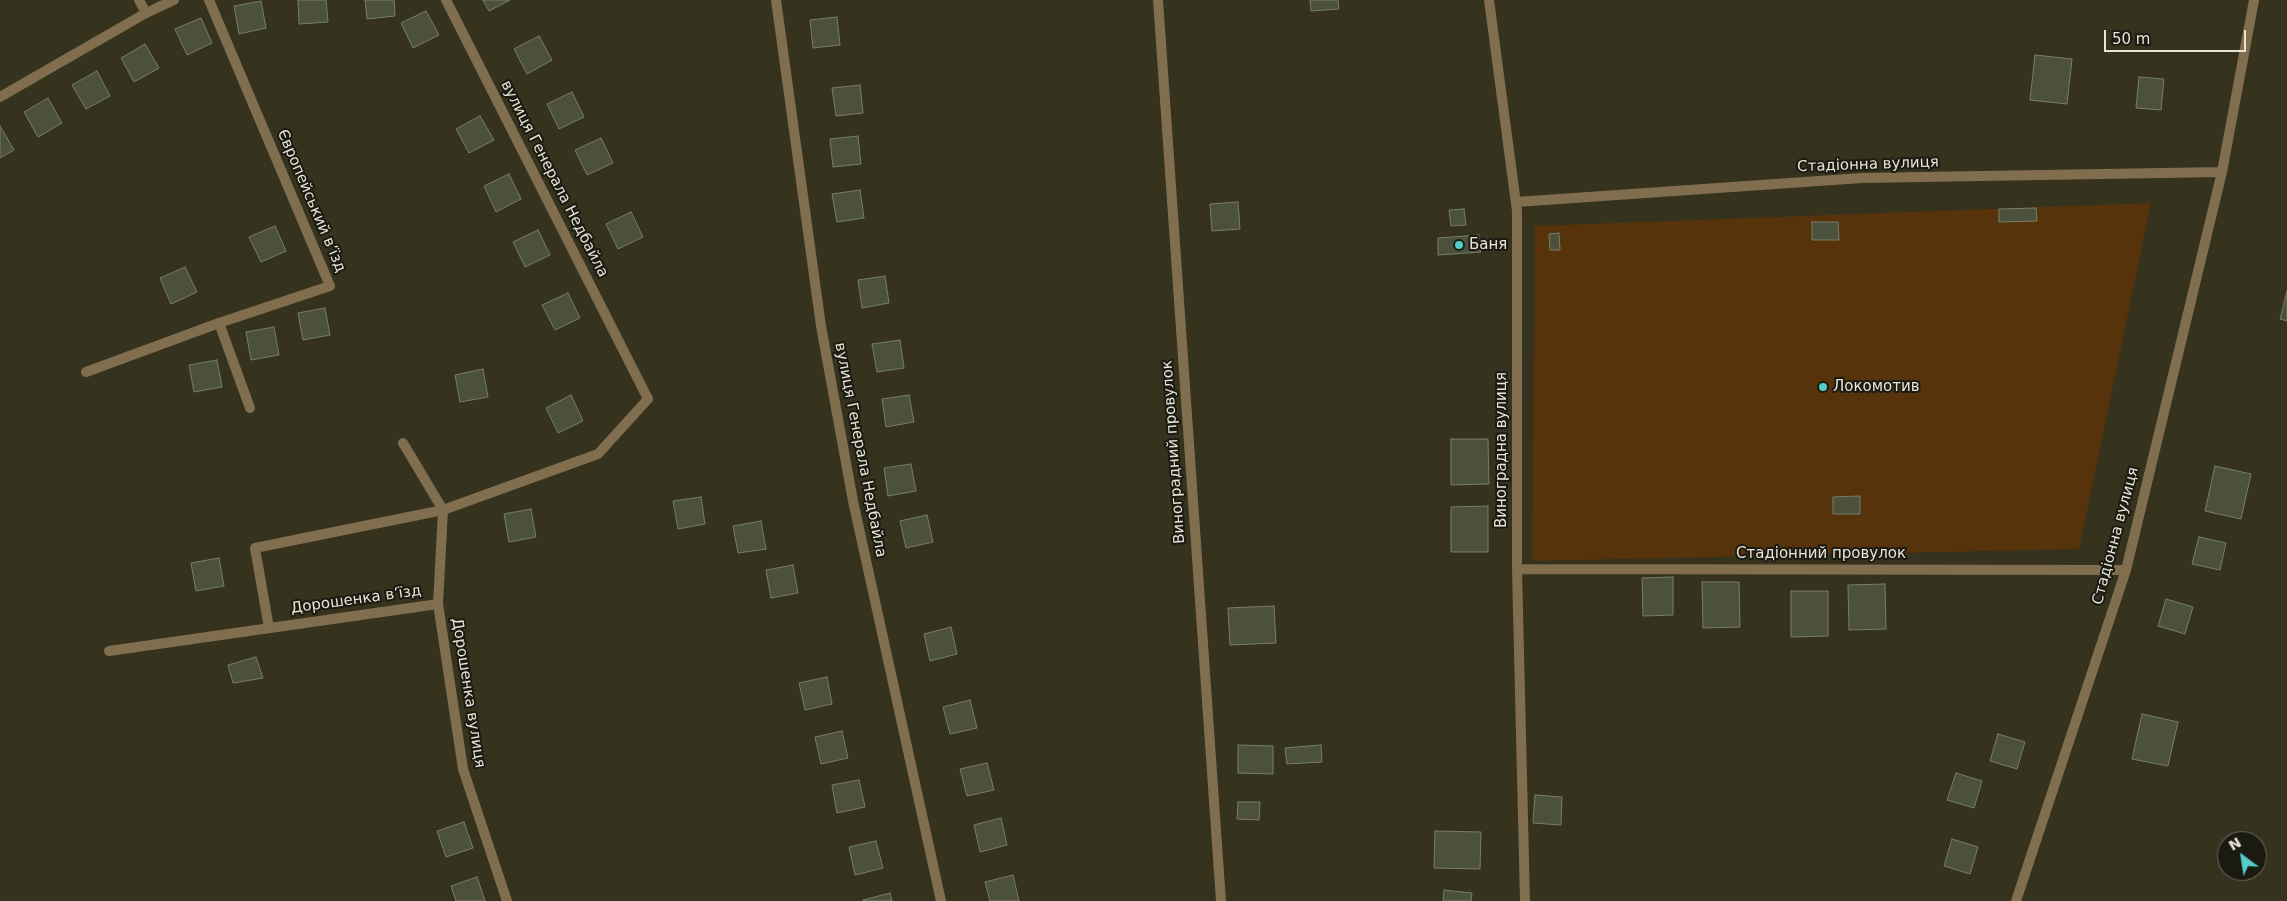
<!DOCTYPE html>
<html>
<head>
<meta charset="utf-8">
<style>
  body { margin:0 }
  #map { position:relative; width:2287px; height:901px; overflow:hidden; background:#35321e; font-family:"DejaVu Sans",sans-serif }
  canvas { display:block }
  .north { position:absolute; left:2217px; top:831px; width:50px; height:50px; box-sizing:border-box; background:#1b1a11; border:1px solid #6c6b61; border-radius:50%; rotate:329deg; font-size:14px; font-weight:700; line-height:20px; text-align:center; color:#e6e4d8 }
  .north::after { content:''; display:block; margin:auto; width:18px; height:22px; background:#54cdc9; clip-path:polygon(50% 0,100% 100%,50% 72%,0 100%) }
  .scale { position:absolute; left:2104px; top:30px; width:142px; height:22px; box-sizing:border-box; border:2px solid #e6e4d8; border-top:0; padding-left:6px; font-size:15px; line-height:18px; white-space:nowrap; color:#e6e4d8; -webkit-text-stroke:4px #1b1a11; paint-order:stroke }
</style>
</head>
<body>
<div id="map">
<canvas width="2287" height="901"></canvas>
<div class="north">N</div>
<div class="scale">50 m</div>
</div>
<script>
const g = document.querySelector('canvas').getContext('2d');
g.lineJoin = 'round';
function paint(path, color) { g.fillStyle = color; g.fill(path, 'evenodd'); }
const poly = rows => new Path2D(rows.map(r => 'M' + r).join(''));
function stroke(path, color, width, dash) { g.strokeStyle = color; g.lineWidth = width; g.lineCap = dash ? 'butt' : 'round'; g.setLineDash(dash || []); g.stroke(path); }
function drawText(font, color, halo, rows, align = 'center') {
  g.font = font + ' "DejaVu Sans",sans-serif'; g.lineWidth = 4; g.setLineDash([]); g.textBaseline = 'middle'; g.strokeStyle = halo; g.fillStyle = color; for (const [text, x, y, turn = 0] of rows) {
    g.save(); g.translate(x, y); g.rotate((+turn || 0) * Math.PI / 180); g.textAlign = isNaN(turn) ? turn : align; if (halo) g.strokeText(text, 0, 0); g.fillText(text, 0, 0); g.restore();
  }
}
paint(poly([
  [2151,203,2079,549,1532,561,1535,226]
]), '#57330b');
const building = poly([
  [298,0,326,0,328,22,299,24,298,0],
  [365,0,394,0,395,16,367,19,365,0],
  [483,0,510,0,489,11,483,0],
  [1310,0,1338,0,1339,9,1311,11,1310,0],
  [261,1,266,28,239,34,234,6,261,1],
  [426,11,439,35,413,48,401,23,426,11],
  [837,17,840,45,813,48,810,20,837,17],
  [201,18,212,43,187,55,175,29,201,18],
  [539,36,552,60,527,74,514,49,539,36],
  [145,44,159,68,134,82,121,58,145,44],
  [2035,55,2072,59,2067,104,2030,100,2035,55],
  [97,71,110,96,86,109,72,85,97,71],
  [2139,77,2164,79,2161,110,2136,108,2139,77],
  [860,85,863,113,836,116,832,88,860,85],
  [572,92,584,117,559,129,547,104,572,92],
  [48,98,62,123,38,137,24,112,48,98],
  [480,116,494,140,469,153,456,129,480,116],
  [0,126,14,150,0,158,0,126],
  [858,136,861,164,833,167,830,139,858,136],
  [601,138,613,163,587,175,575,150,601,138],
  [509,174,521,199,496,212,484,186,509,174],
  [860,190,864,218,837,222,832,194,860,190],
  [1238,202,1240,229,1212,231,1210,204,1238,202],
  [2036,208,2037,221,1999,222,1999,209,2036,208],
  [1464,209,1466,225,1451,226,1449,210,1464,209],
  [631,212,643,237,618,249,606,224,631,212],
  [1812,222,1838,222,1839,240,1812,240,1812,222],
  [275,226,286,251,261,262,249,237,275,226],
  [538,230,550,255,525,267,513,242,538,230],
  [1559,233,1560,250,1550,250,1549,234,1559,233],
  [1479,235,1481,252,1438,255,1438,238,1479,235],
  [185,267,197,292,171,304,160,278,185,267],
  [885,276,889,303,862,308,858,280,885,276],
  [2287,291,2287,321,2280,319,2287,291],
  [568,293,580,318,555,330,542,305,568,293],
  [325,308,330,335,303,340,298,313,325,308],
  [274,327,279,355,251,360,246,332,274,327],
  [900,340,904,368,877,372,872,344,900,340],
  [217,360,222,387,194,392,189,365,217,360],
  [483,369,488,397,460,402,455,375,483,369],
  [571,395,583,421,558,433,546,408,571,395],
  [909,395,914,422,886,427,882,399,909,395],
  [1451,439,1488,439,1489,484,1451,485,1451,439],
  [911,464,916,491,888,496,884,468,911,464],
  [2215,466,2251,474,2241,519,2205,511,2215,466],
  [1860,496,1860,514,1833,514,1833,497,1860,496],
  [701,497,705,524,678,529,673,501,701,497],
  [1488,506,1488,552,1451,552,1451,507,1488,506],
  [531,509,536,537,509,542,504,514,531,509],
  [927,515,933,542,906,548,900,521,927,515],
  [761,521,766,549,738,553,733,526,761,521],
  [2199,537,2226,543,2220,570,2192,564,2199,537],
  [219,558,224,586,196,591,191,563,219,558],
  [793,565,798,593,771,598,766,570,793,565],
  [1673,577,1673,615,1643,616,1642,578,1673,577],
  [1702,582,1739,582,1740,627,1703,628,1702,582],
  [1885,584,1886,629,1849,630,1848,585,1885,584],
  [1791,591,1828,591,1828,636,1791,637,1791,591],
  [2166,599,2193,607,2185,634,2158,626,2166,599],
  [1274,606,1276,643,1230,645,1228,608,1274,606],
  [951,627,957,654,930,661,924,634,951,627],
  [256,657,263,678,233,683,228,665,256,657],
  [827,677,832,704,805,710,799,683,827,677],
  [970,700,977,728,950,734,943,707,970,700],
  [2142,714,2178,722,2168,766,2132,759,2142,714],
  [842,731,848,758,821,764,815,737,842,731],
  [1998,734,2025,742,2017,769,1990,761,1998,734],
  [1238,745,1273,746,1273,774,1238,773,1238,745],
  [1321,745,1322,762,1287,764,1285,748,1321,745],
  [987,763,994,790,967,796,960,769,987,763],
  [1956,773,1982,781,1974,808,1947,800,1956,773],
  [859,780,865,807,837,813,832,785,859,780],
  [1535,795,1562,797,1561,825,1533,823,1535,795],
  [1238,802,1260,802,1259,820,1237,819,1238,802],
  [1001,818,1007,845,980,852,974,825,1001,818],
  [464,822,473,848,446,857,437,831,464,822],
  [1435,831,1481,832,1480,869,1434,868,1435,831],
  [1952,839,1978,847,1970,874,1944,866,1952,839],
  [876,841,883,868,855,875,849,847,876,841],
  [1013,875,1019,901,990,901,985,882,1013,875],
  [477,877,485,901,456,901,451,886,477,877],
  [1444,890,1472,893,1471,901,1443,901,1444,890],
  [890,893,892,901,863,901,863,900,890,893]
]);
paint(building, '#4c513c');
stroke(building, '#787e68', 1);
stroke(poly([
  [269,628,255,548,443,510,598,454,648,399]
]), '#806e4f', 10);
stroke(poly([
  [139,0,146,13],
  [446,0,648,399],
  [776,0,821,326,853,501,941,901],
  [1158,0,1221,901],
  [1489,0,1517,211,1517,569,1525,901],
  [1516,202,1862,178,2222,172],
  [219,323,250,408],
  [86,372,219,323,330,286,209,0],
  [1517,569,2126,570],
  [438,604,463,769,507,901],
  [109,651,438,604,443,510,403,443],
  [2016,901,2126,570,2222,172,2254,0]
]), '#806e4f', 10);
stroke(poly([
  [0,97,146,13,174,0]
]), '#806e4f', 10);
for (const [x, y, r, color] of [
  [1459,245,5,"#54cdc9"],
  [1823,387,5,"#54cdc9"]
]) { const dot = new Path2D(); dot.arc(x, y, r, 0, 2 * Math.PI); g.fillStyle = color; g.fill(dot); stroke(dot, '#1b1a11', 2); }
drawText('15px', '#e6e4d8', '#1b1a11', [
  ["Стадіонна вулиця",1868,165,-2],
  ["вулиця Генерала Недбайла",554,179,63],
  ["Європейський в’їзд",311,201,67],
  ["вулиця Генерала Недбайла",860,450,79],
  ["Виноградна вулиця",1502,450,-90],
  ["Виноградний провулок",1174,452,-94],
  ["Стадіонна вулиця",2116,536,-75],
  ["Стадіонний провулок",1821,554],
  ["Дорошенка в’їзд",356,600,-8],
  ["Дорошенка вулиця",468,693,81]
]);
drawText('15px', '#e6e4d8', '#1b1a11', [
  ["Баня",1469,245],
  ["Локомотив",1833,387]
], 'left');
</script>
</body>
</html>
